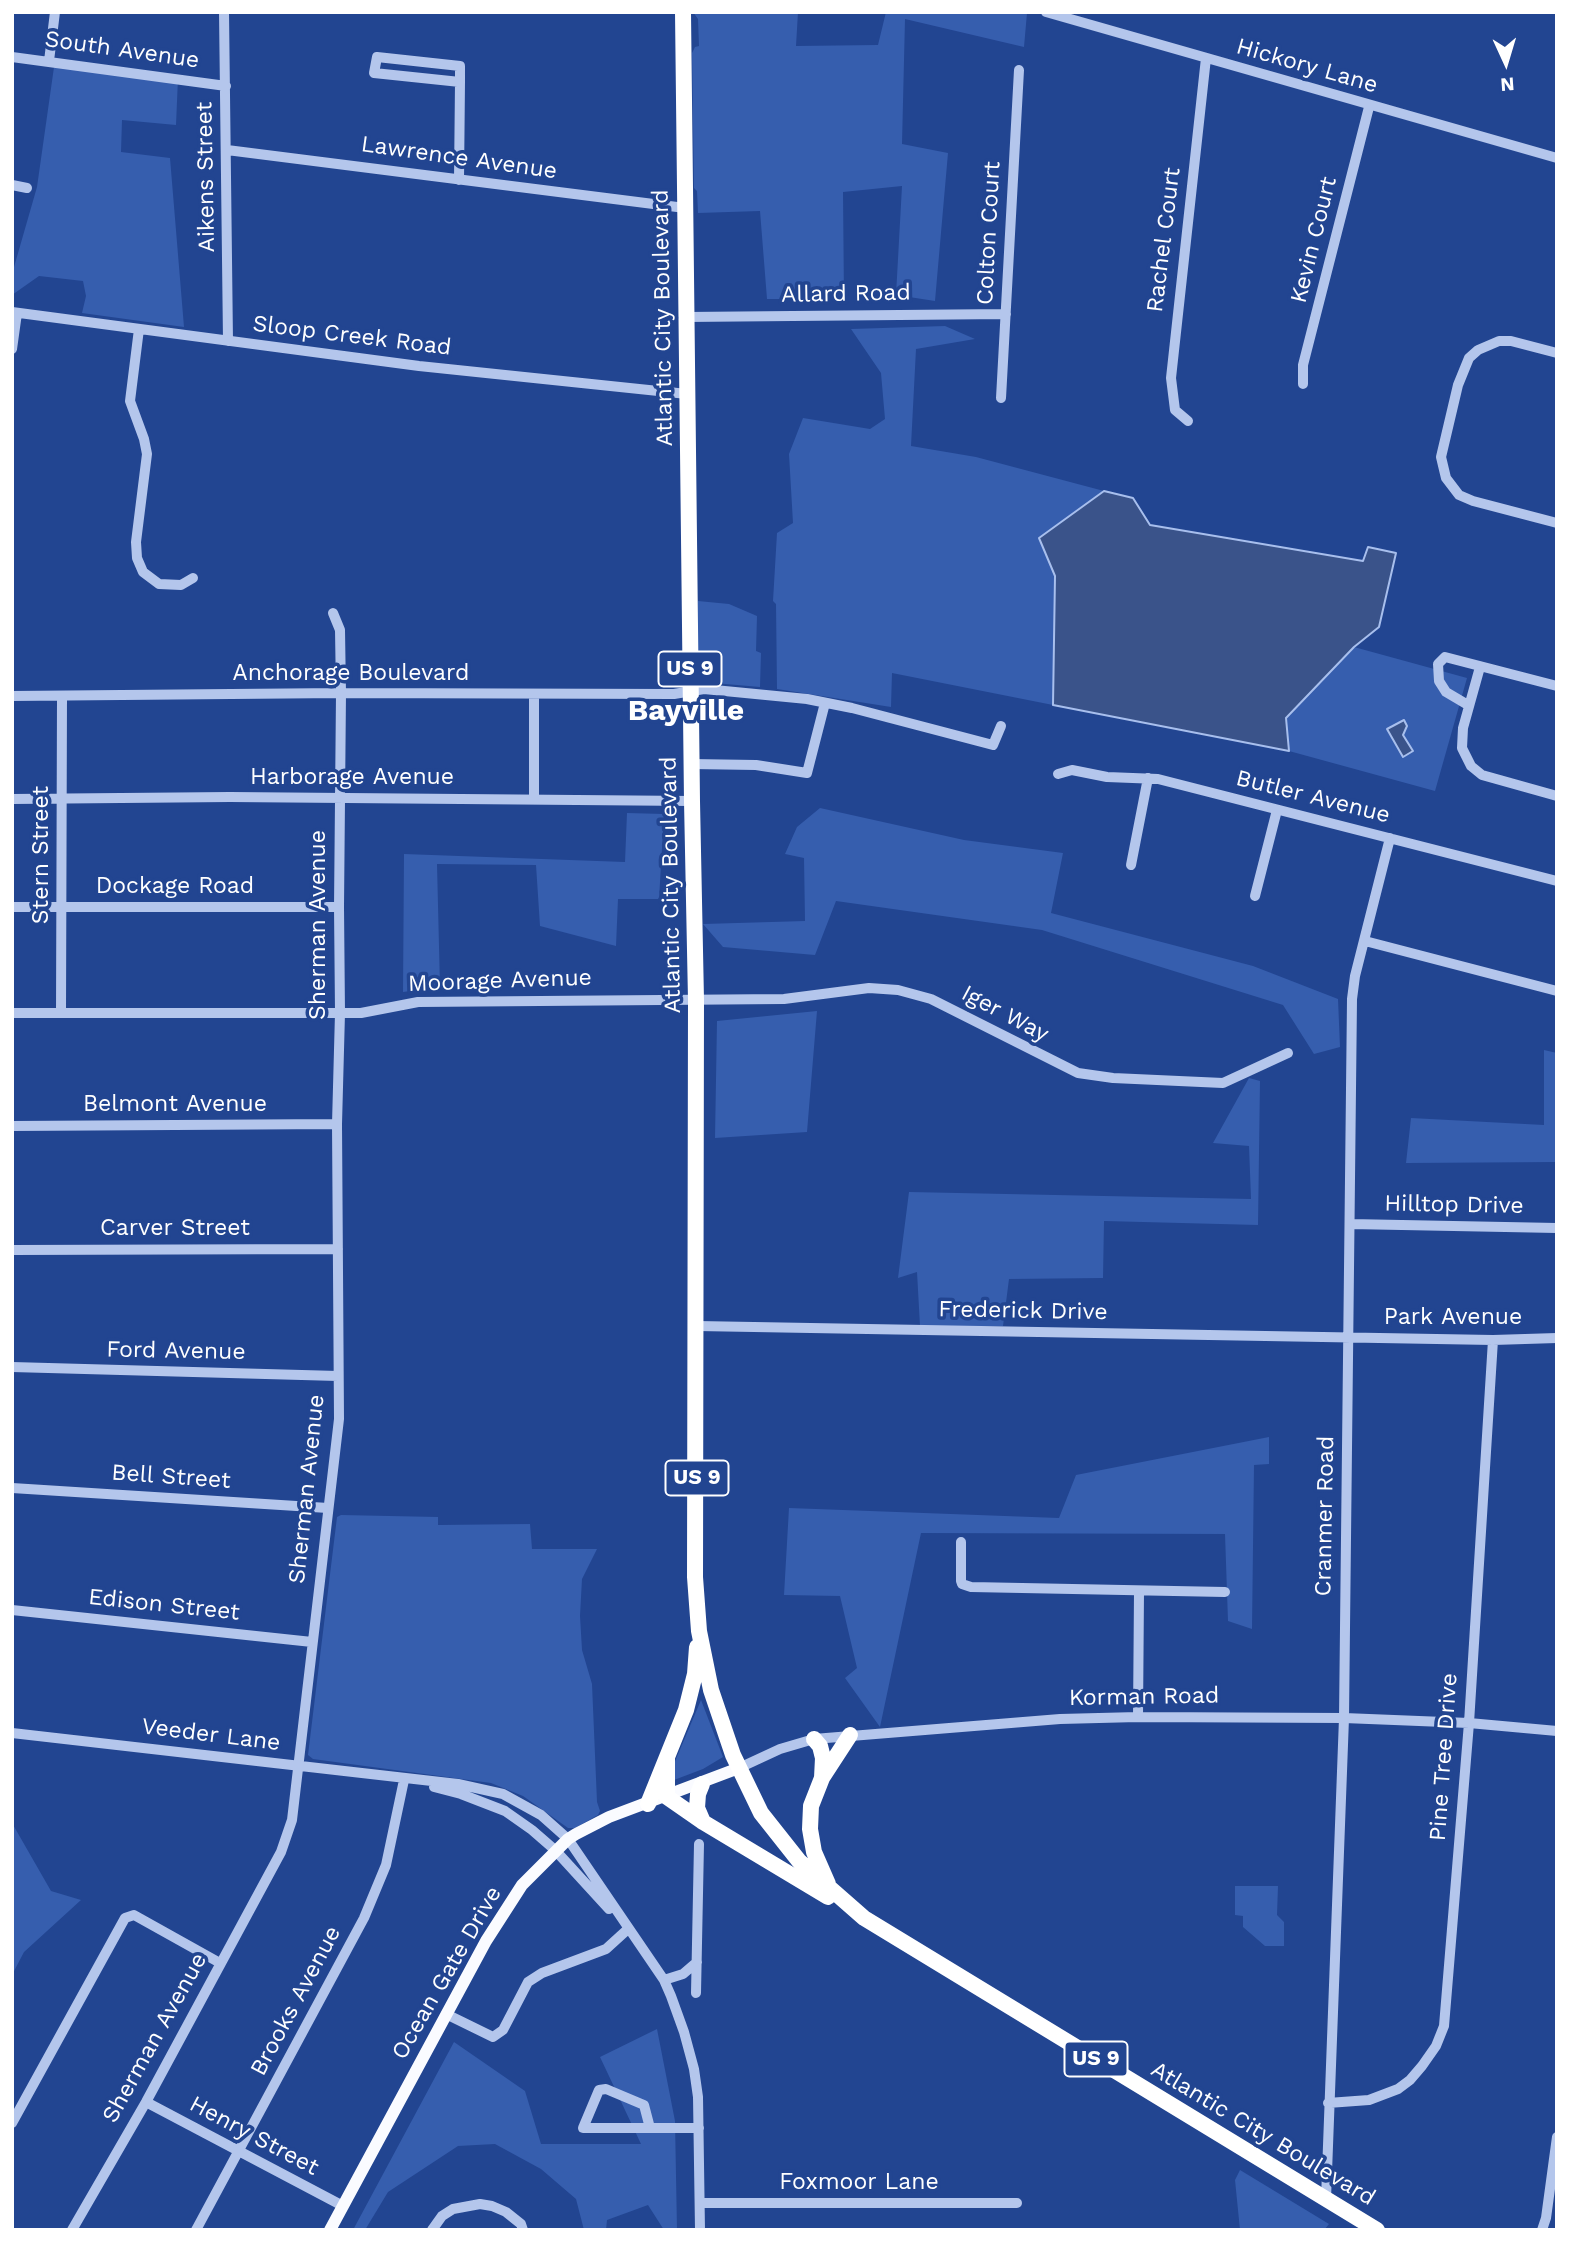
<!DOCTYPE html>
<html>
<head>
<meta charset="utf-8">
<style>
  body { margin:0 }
  #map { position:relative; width:1569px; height:2242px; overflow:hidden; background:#224591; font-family:"Work Sans",sans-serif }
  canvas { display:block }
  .frame { position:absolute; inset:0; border:14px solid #fff; pointer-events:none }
  .north { position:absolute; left:1471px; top:28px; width:70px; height:70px; -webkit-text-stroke:5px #224591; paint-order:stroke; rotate:176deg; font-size:19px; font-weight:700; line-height:28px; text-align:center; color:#fff }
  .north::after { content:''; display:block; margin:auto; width:24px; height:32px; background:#fff; clip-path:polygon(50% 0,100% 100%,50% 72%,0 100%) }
</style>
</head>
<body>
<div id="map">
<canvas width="1569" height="2242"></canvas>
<div class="frame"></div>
<div class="north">N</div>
</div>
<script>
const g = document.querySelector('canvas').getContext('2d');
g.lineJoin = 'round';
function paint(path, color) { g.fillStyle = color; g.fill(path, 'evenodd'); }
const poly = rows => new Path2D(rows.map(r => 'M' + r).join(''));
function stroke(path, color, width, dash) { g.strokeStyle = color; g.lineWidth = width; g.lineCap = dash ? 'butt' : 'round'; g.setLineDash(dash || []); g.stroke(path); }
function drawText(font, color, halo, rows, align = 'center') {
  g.font = font + ' "Work Sans",sans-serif'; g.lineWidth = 7; g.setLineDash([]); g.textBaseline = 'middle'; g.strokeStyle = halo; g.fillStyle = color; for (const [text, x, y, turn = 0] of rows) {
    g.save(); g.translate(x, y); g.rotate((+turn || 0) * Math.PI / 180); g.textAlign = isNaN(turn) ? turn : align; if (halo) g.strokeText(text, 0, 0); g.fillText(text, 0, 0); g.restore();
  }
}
paint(poly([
  [693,12,798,12,796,46,878,45,886,12,1027,13,1024,47,905,19,902,144,948,153,935,301,896,295,902,186,843,192,844,299,767,299,760,211,698,213,697,191,694,188,692,53,695,47,699,46,698,19],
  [55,60,178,78,176,125,122,120,121,152,170,158,184,327,82,313,86,296,83,281,39,276,12,295,12,274,37,187],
  [945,326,975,339,916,349,911,446,976,457,1104,491,1039,538,1055,576,1053,705,892,673,891,707,777,689,776,604,773,601,777,533,793,523,789,454,803,418,870,429,885,419,881,373,851,329],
  [698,601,729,604,757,616,756,651,761,653,760,687,714,683,705,684,698,679],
  [1354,647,1467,678,1435,791,1289,751,1286,718],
  [820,808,964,840,1063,853,1051,913,1253,966,1338,999,1340,1047,1314,1054,1283,1005,1042,930,836,901,815,955,723,947,703,924,805,921,804,858,785,854,797,827],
  [627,813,664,814,659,899,618,899,616,946,540,926,536,865,437,864,440,987,403,992,404,854,625,862],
  [817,1011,807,1132,715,1138,717,1021],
  [1544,1050,1557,1053,1557,1162,1406,1163,1411,1118,1544,1125],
  [1249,1078,1260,1081,1258,1225,1104,1221,1103,1278,1009,1279,1003,1326,920,1326,917,1272,898,1278,909,1192,1251,1199,1249,1146,1213,1143],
  [1269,1437,1269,1464,1254,1465,1252,1629,1228,1621,1225,1534,921,1533,880,1727,845,1678,857,1668,840,1596,784,1595,789,1508,1059,1518,1076,1475],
  [341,1515,438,1517,438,1525,530,1524,532,1549,597,1549,582,1579,580,1616,582,1650,592,1684,597,1802,600,1811,598,1815,575,1828,568,1828,523,1796,491,1783,313,1759,308,1755,337,1517],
  [701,1700,723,1757,703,1769,674,1780,673,1766],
  [12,1823,51,1891,81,1900,24,1952,12,1975],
  [1235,1886,1278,1886,1277,1915,1284,1922,1284,1946,1265,1946,1243,1927,1243,1916,1235,1915],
  [657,2029,675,2121,677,2230,664,2230,648,2205,607,2220,606,2230,584,2230,576,2199,541,2169,495,2144,458,2146,388,2192,365,2230,353,2230,454,2042,525,2091,541,2144,641,2144,600,2057],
  [1240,2170,1329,2224,1324,2230,1240,2230,1235,2180]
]), '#365eae');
const water = poly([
  [1104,491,1133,498,1150,525,1363,561,1368,547,1396,553,1379,627,1354,647,1286,718,1289,751,1053,705,1055,576,1039,538,1104,491],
  [1404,720,1407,726,1403,735,1413,751,1403,757,1387,729,1404,720]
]);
paint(water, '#3a538a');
stroke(water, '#a8bfed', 2);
stroke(poly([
  [224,12,228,341],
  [1046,12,1557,158],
  [12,57,226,86],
  [49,61,55,12],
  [227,150,685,208],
  [459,180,460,82,460,66,377,57,374,73,460,82],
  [12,185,27,188],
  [12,312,419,366,687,394],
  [686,317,1006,314],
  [139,329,130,401,144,439,147,454,136,542,137,558,143,572,159,584,181,585,193,578],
  [12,349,17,313],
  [1557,353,1511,341,1499,341,1478,350,1469,358,1458,385,1441,457,1446,478,1459,495,1473,501,1557,523],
  [1303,384,1303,365,1369,107],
  [1001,398,1019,70],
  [1188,421,1175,410,1171,378,1206,58],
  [1480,667,1463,728,1462,748,1471,766,1482,775,1557,796],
  [534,695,534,799],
  [12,696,341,693,674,694,704,689,807,699,852,708,993,745,1001,726],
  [1468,705,1446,692,1439,681,1438,664,1445,657,1557,686],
  [691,764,756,765,807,773,825,703],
  [1058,774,1072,770,1107,777,1158,779,1557,881],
  [12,799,230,797,692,801],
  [1131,865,1148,778],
  [1255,896,1277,810],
  [12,907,339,907],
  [1365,941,1557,991],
  [12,1013,361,1013,418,1002,784,999,869,988,898,990,931,999,1078,1073,1113,1078,1223,1083,1288,1053],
  [61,1013,62,696],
  [12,1126,337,1124],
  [1350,1224,1557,1228],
  [12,1250,338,1249],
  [697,1326,1493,1340,1557,1338],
  [12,1367,338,1376],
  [12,1488,328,1508],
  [961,1542,961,1581,962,1584,971,1587,1225,1592],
  [12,1610,312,1642],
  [1138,1717,1139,1592],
  [12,1733,458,1784,503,1794,541,1815,568,1839,664,1980,671,1996,684,2032,694,2069,698,2097,700,2230],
  [739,1768,780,1749,814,1739,1060,1719,1138,1717,1344,1718,1469,1723,1557,1731],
  [434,1787,461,1794,505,1811,532,1830,555,1850,609,1909],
  [664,1980,683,1974,697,1962],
  [696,1993,699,1844],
  [446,2014,493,2037,503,2030,528,1982,542,1973,606,1949,628,1929],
  [146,2102,343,2206],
  [1328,2103,1369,2100,1398,2089,1410,2080,1422,2066,1436,2046,1444,2026,1469,1723,1493,1340],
  [12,2123,125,1918,134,1915,220,1963],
  [650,2128,644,2105,606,2089,599,2090,583,2128,699,2128],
  [1326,2199,1344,1718,1352,999,1355,976,1390,838],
  [700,2203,1017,2203],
  [72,2230,146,2102,281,1852,292,1820,339,1419,337,1124,340,1013,339,907,341,693,340,630,333,613],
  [196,2230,364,1918,386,1865,404,1780],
  [432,2230,442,2216,453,2209,480,2204,492,2206,506,2212,521,2224,523,2230],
  [1542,2230,1546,2218,1557,2137]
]), '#b4c6ec', 10);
stroke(poly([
  [330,2230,486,1941,522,1885,568,1839,576,1834,609,1817,739,1768]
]), '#fafbff', 12);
stroke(poly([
  [683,12,692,801,696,1000,695,1577,699,1631,711,1690,733,1755,761,1813,799,1861,864,1918,1377,2230],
  [814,1739,820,1746,823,1758,822,1778],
  [667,1758,667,1797,703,1822,828,1897],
  [702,1784,698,1794,697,1808,703,1822],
  [648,1804,686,1710,695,1674,697,1647],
  [828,1884,814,1852,810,1829,811,1806,822,1778,850,1735]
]), '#fff', 16);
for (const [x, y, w] of [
  [690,669,63],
  [697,1478,63],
  [1096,2059,63]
]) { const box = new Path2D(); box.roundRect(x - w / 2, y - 17.5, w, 35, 5); g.fillStyle = '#224591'; g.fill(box); stroke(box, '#fff', 2); }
drawText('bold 21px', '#fff', null, [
  ["US 9",690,669],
  ["US 9",697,1478],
  ["US 9",1096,2059]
]);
drawText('23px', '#fff', '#224591', [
  ["South Avenue",122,50,8],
  ["Hickory Lane",1307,66,16],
  ["Lawrence Avenue",459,158,8],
  ["Aikens Street",206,177,-91],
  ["Colton Court",989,233,-87],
  ["Rachel Court",1164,240,-83],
  ["Kevin Court",1314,240,-76],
  ["Allard Road",846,294,-1],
  ["Atlantic City Boulevard",663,318,-91],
  ["Sloop Creek Road",352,336,7],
  ["Anchorage Boulevard",351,673],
  ["Harborage Avenue",352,777],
  ["Butler Avenue",1313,797,14],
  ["Stern Street",41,855,-90],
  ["Atlantic City Boulevard",671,885,-91],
  ["Dockage Road",175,886],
  ["Sherman Avenue",318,925,-90],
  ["Moorage Avenue",500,981,-2],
  ["Iger Way",1005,1014,28],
  ["Belmont Avenue",175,1104],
  ["Hilltop Drive",1454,1205,1],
  ["Carver Street",175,1228],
  ["Frederick Drive",1023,1311,1],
  ["Park Avenue",1453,1317],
  ["Ford Avenue",176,1351,1],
  ["Bell Street",171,1477,4],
  ["Sherman Avenue",307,1489,-84],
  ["Cranmer Road",1325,1516,-89],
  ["Edison Street",164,1605,6],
  ["Korman Road",1144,1697,-1],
  ["Veeder Lane",211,1735,7],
  ["Pine Tree Drive",1444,1757,-86],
  ["Ocean Gate Drive",447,1973,-60],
  ["Brooks Avenue",296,2001,-62],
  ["Sherman Avenue",155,2038,-61],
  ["Atlantic City Boulevard",1263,2134,31],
  ["Henry Street",254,2136,28],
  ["Foxmoor Lane",859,2182]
]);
drawText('bold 30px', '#fff', '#224591', [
  ["Bayville",686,711]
]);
</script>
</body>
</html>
